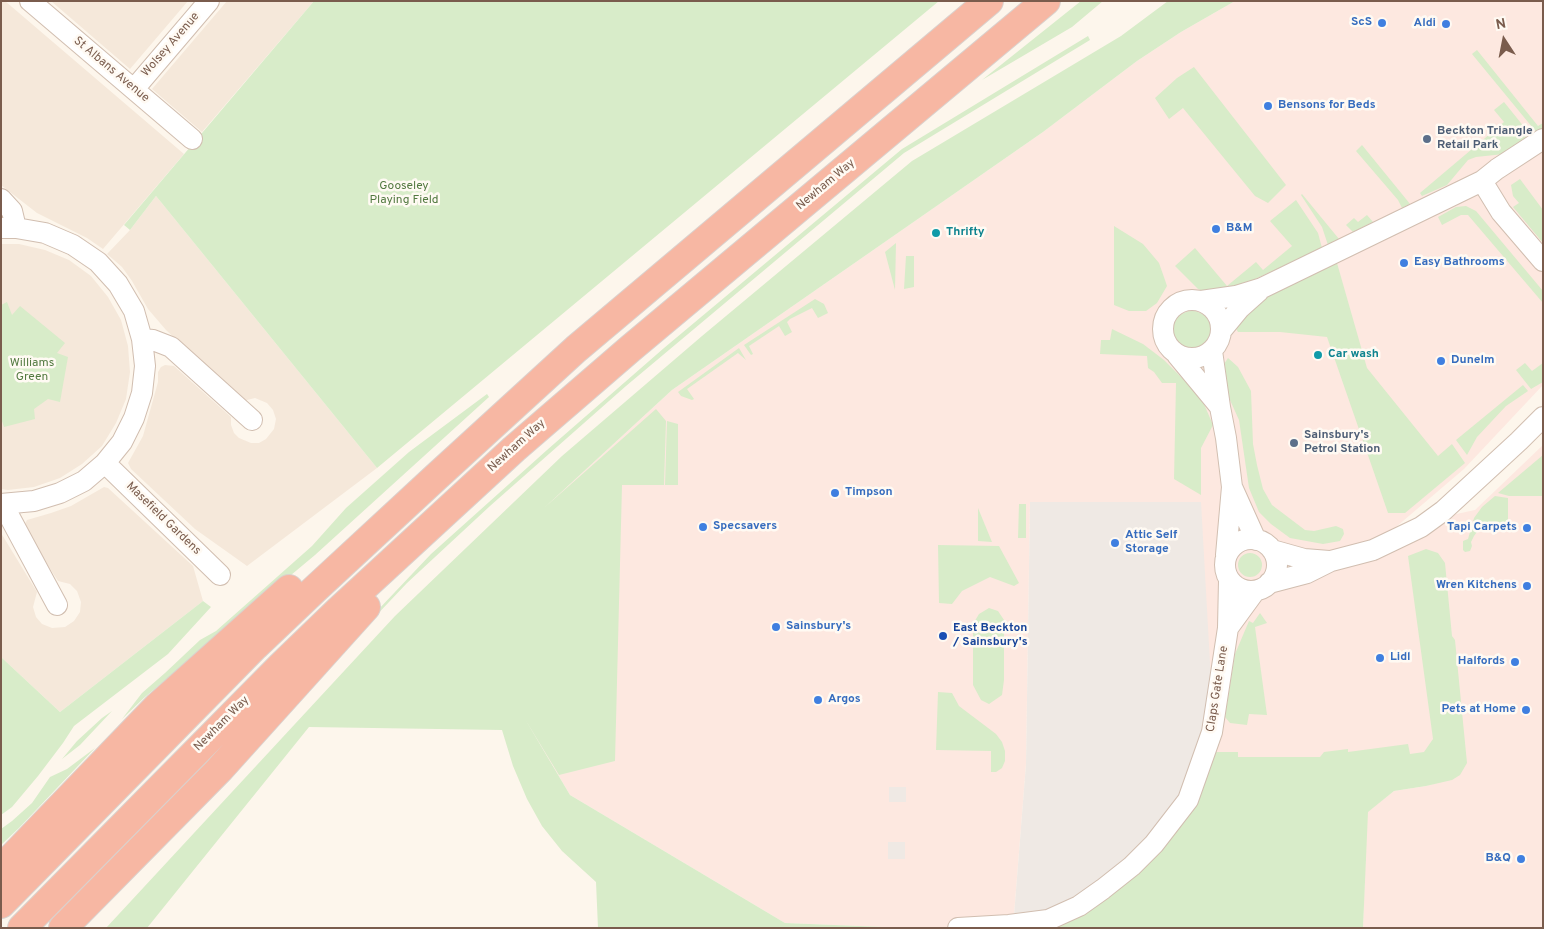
<!DOCTYPE html>
<html>
<head>
<meta charset="utf-8">
<style>
  body { margin:0 }
  #map { position:relative; width:1544px; height:929px; overflow:hidden; background:#fdf6ec; font-family:Overpass,sans-serif }
  canvas { display:block }
  .frame { position:absolute; inset:0; border:2px solid #7a5c4d; pointer-events:none }
  .north { position:absolute; left:1479px; top:15px; width:50px; height:50px; -webkit-text-stroke:4px #fffaf3; paint-order:stroke; rotate:349deg; font-size:14px; font-weight:700; line-height:20px; text-align:center; color:#7a5c4d }
  .north::after { content:''; display:block; margin:auto; width:18px; height:22px; background:#7a5c4d; clip-path:polygon(50% 0,100% 100%,50% 72%,0 100%) }
</style>
</head>
<body>
<div id="map">
<canvas width="1544" height="929"></canvas>
<div class="frame"></div>
<div class="north">N</div>
</div>
<script>
const g = document.querySelector('canvas').getContext('2d');
g.lineJoin = 'round';
function paint(path, color) { g.fillStyle = color; g.fill(path, 'evenodd'); }
const poly = rows => new Path2D(rows.map(r => 'M' + r).join(''));
function stroke(path, color, width, dash) { g.strokeStyle = color; g.lineWidth = width; g.lineCap = dash ? 'butt' : 'round'; g.setLineDash(dash || []); g.stroke(path); }
function drawText(font, color, halo, rows, align = 'center') {
  g.font = font + ' Overpass,sans-serif'; g.lineWidth = 5; g.setLineDash([]); g.textBaseline = 'middle'; g.strokeStyle = halo; g.fillStyle = color; for (const [text, x, y, turn = 0] of rows) {
    g.save(); g.translate(x, y); g.rotate((+turn || 0) * Math.PI / 180); g.textAlign = isNaN(turn) ? turn : align; if (halo) g.strokeText(text, 0, 0); g.fillText(text, 0, 0); g.restore();
  }
}
paint(poly([
  [1,1,5,1,184,154,103,249,87,238,37,213,1,185],
  [51,1,188,1,130,69],
  [227,1,314,1,202,132,152,89],
  [156,196,377,468,247,566,195,529,131,469,128,463,143,436,158,382,158,372,161,367,165,365,174,366,231,417,231,425,234,433,239,438,251,443,259,443,266,439,274,429,276,419,273,410,267,403,255,398,243,401,166,330,148,309,132,281,122,267,107,254,130,230],
  [1,244,19,244,45,250,69,260,91,276,108,297,121,320,128,346,130,372,126,399,116,423,102,446,82,464,60,478,34,487,8,490,1,489],
  [104,487,108,488,193,566,203,601,60,712,1,657,1,533,37,592,33,607,36,617,42,624,52,628,65,627,74,621,80,612,81,602,77,591,70,584,58,581,25,530,25,524,27,520,51,513,71,506]
]), '#f5e8da');
paint(poly([
  [1235,1,1543,1,1543,385,1464,469,1396,527,1475,510,1543,445,1543,928,1363,928,1367,812,1394,791,1426,786,1447,780,1202,781,1030,502,1026,764,1013,928,908,928,785,923,570,795,499,674,530,521,672,390,1043,132,1137,61,1181,32]
]), '#fde8e0');
paint(poly([
  [1030,502,1201,502,1215,752,1126,878,1013,928,1026,764],
  [889,787,906,787,906,802,889,802],
  [888,842,905,842,905,859,888,859]
]), '#efe9e4');
paint(poly([
  [314,1,939,1,377,468,156,196,130,230,124,225],
  [1081,1,1103,1,1072,27,982,80],
  [1168,1,1235,1,1181,32,1137,61,1043,132,672,390,544,508,656,409,666,421,664,485,622,485,615,761,559,775,525,719,570,795,785,923,908,928,598,928,596,882,562,851,542,826,527,799,513,766,502,730,309,727,147,928,106,928,395,616,562,456,702,336,912,161,1121,36],
  [1088,36,1090,40,904,153,626,386,490,506,407,583,298,698,286,707,431,554,547,450,664,348,902,149],
  [1477,50,1538,126,1543,123,1543,129,1537,133,1472,54],
  [1194,67,1286,185,1268,203,1255,196,1183,108,1169,119,1155,98,1177,78],
  [1504,102,1529,133,1525,135,1528,139,1504,154,1476,157,1468,160,1447,185,1422,196,1420,193,1504,122,1494,110],
  [1362,145,1406,199,1410,204,1402,208,1398,200,1356,151],
  [1520,179,1543,210,1543,243,1513,207,1519,203,1513,196,1511,185],
  [1302,194,1339,239,1328,245,1322,227,1301,195],
  [1296,200,1318,233,1322,248,1227,292,1210,294,1198,289,1175,266,1195,248,1227,286,1256,262,1263,270,1292,246,1270,221],
  [1466,206,1476,211,1543,291,1543,303,1468,215,1461,215,1442,225,1438,217,1456,207],
  [1367,215,1373,222,1353,232,1346,225,1354,218,1358,222],
  [1114,226,1143,244,1159,263,1165,280,1167,286,1157,303,1146,311,1129,311,1114,305],
  [896,243,895,290,885,252],
  [906,256,914,256,914,287,904,289],
  [1337,263,1367,368,1438,456,1452,444,1465,463,1405,513,1388,513,1327,337,1280,332,1238,332,1227,313],
  [815,299,824,304,828,313,818,318,812,308,790,319,787,322,792,332,785,336,779,326,749,346,753,354,751,355,744,345],
  [7,302,12,315,20,306,65,343,57,353,68,357,60,402,48,399,34,409,35,419,4,427,1,418,1,305],
  '1173 330a19 19 0 1 1 38 0a19 19 0 1 1-38 0Z',
  [1112,329,1143,344,1164,360,1187,383,1204,404,1213,425,1201,448,1201,495,1174,479,1176,383,1162,383,1154,372,1148,368,1147,356,1100,354,1101,340,1110,340],
  [739,348,746,360,738,353,687,389,694,399,692,400,681,396,678,392],
  [1228,358,1238,367,1251,391,1253,444,1257,465,1263,489,1272,505,1305,530,1314,531,1336,526,1343,529,1344,534,1340,541,1323,544,1290,538,1271,524,1259,512,1249,488,1239,420,1225,389,1222,367],
  [1525,363,1532,371,1543,363,1543,382,1531,389,1516,370],
  [1523,385,1528,391,1506,406,1477,437,1467,455,1456,440],
  [487,394,489,397,315,555,145,697,122,719,142,693,165,673,200,640,216,631,312,546,346,508,409,452],
  [667,421,678,424,678,485,665,485],
  [1543,455,1543,496,1509,496,1498,493],
  [1495,496,1508,498,1508,525,1488,525,1479,529,1474,536,1471,542,1472,546,1470,551,1465,552,1463,550,1463,541,1468,539,1474,518,1482,507],
  [1019,504,1026,504,1026,538,1018,538],
  [978,508,992,542,978,541],
  [938,545,999,546,1019,583,1014,586,990,577,962,591,952,604,939,603],
  [1426,549,1438,553,1445,563,1452,636,1455,640,1467,763,1460,775,1452,780,1426,786,1394,791,1368,812,1363,928,1033,928,1094,904,1215,752,1238,752,1238,757,1320,757,1324,752,1348,749,1348,752,1408,744,1410,754,1424,752,1433,739,1408,556],
  '1238 565a12 12 0 1 1 24 0a12 12 0 1 1-24 0Z',
  [203,601,211,607,168,654,74,726,63,743,38,776,12,807,1,815,1,657,60,712],
  [989,608,998,611,1004,620,1004,680,1002,695,989,704,981,700,973,685,973,624,979,614],
  [1260,613,1267,623,1255,627,1267,715,1249,714,1247,725,1230,723,1225,717,1235,654,1249,621,1253,623],
  [938,692,952,693,959,706,996,734,1002,742,1005,751,1005,761,1002,768,996,772,991,772,991,751,936,750],
  [112,711,80,745,62,759,77,741,102,718],
  [95,748,19,828,1,845,1,829,12,821,32,803,50,777,67,769]
]), '#d8ecc9');
const minor = poly([
  [30,1,192,139],
  [134,89,209,1],
  [1482,181,1501,212,1543,261],
  [1,199,12,211,16,228],
  [1,228,16,228,45,233,73,245,98,262,118,284,134,311,142,339,145,366,142,393,134,418,122,442,105,463,84,481,60,493,34,501,1,504],
  '1163 329a29 29 0 1 1 58 0a29 29 0 1 1-58 0Z',
  [1201,301,1236,296,1262,288,1482,181,1497,169,1543,139],
  [1221,331,1240,308,1259,291],
  [142,339,153,340,171,347,252,420],
  [1212,351,1220,407,1226,438,1232,487,1226,555],
  [1177,355,1220,407],
  [105,463,220,575],
  [1233,489,1256,540],
  [7,504,8,514,57,605],
  '1225 565a26 26 0 1 1 52 0a26 26 0 1 1-52 0Z',
  [1272,550,1304,559,1329,561],
  [1269,583,1307,573,1331,561,1373,550,1421,527,1443,511,1519,441,1543,417],
  [1228,628,1255,591],
  [958,928,1009,925,1048,920,1079,906,1103,889,1132,866,1154,844,1188,800,1212,732,1228,628,1229,580]
]);
const highway = poly([
  [1,869,157,707,289,589],
  [1,904,255,646,315,589,435,478,576,349,989,1],
  [22,928,280,667,338,611,514,449,631,348,1046,1],
  [63,928,219,770,366,607]
]);
stroke(minor, '#d1beb0', 22);
stroke(highway, '#dad1cd', 30);
stroke(minor, '#fff', 20);
stroke(highway, '#f7b7a3', 28);
for (const [x, y, r, color] of [
  [1382,23,5,"#3f7fe0"],
  [1446,24,5,"#3f7fe0"],
  [1268,106,5,"#3f7fe0"],
  [1427,139,5,"#5c6f8a"],
  [1216,229,5,"#3f7fe0"],
  [936,233,5,"#0f9aa8"],
  [1404,263,5,"#3f7fe0"],
  [1318,355,5,"#0f9aa8"],
  [1441,361,5,"#3f7fe0"],
  [1294,443,5,"#5c6f8a"],
  [835,493,5,"#3f7fe0"],
  [703,527,5,"#3f7fe0"],
  [1527,528,5,"#3f7fe0"],
  [1115,543,5,"#3f7fe0"],
  [1527,586,5,"#3f7fe0"],
  [776,627,5,"#3f7fe0"],
  [943,636,5,"#1a4fb4"],
  [1380,658,5,"#3f7fe0"],
  [1515,662,5,"#3f7fe0"],
  [818,700,5,"#3f7fe0"],
  [1526,710,5,"#3f7fe0"],
  [1521,859,5,"#3f7fe0"]
]) { const dot = new Path2D(); dot.arc(x, y, r, 0, 2 * Math.PI); g.fillStyle = color; g.fill(dot); stroke(dot, '#fffaf3', 2); }
drawText('bold 12px', '#366cbe', '#fffaf3', [
  ["ScS",1372,23,"right"],
  ["Aldi",1436,24,"right"],
  ["Bensons for Beds",1278,106],
  ["B&M",1226,229],
  ["Easy Bathrooms",1414,263],
  ["Dunelm",1451,361],
  ["Timpson",845,493],
  ["Specsavers",713,527],
  ["Tapi Carpets",1517,528,"right"],
  ["Attic Self",1125,536],
  ["Storage",1125,550],
  ["Wren Kitchens",1517,586,"right"],
  ["Sainsbury's",786,627],
  ["Lidl",1390,658],
  ["Halfords",1505,662,"right"],
  ["Argos",828,700],
  ["Pets at Home",1516,710,"right"],
  ["B&Q",1511,859,"right"]
], 'left');
drawText('12px', '#7a5c4d', '#fffaf3', [
  ["Wolsey Avenue",171,45,-49],
  ["St Albans Avenue",111,70,40],
  ["Newham Way",826,185,-40],
  ["Newham Way",517,446,-42],
  ["Masefield Gardens",163,519,44],
  ["Claps Gate Lane",1218,689,-81],
  ["Newham Way",222,724,-45]
]);
drawText('bold 12px', '#4e5e75', '#fffaf3', [
  ["Beckton Triangle",1437,132],
  ["Retail Park",1437,146],
  ["Sainsbury's",1304,436],
  ["Petrol Station",1304,450]
], 'left');
drawText('12px', '#537a41', '#fffaf3', [
  ["Gooseley",404,187],
  ["Playing Field",404,201],
  ["Williams",32,364],
  ["Green",32,378]
]);
drawText('bold 12px', '#0d838f', '#fffaf3', [
  ["Thrifty",946,233],
  ["Car wash",1328,355]
], 'left');
drawText('bold 12px', '#164399', '#fffaf3', [
  ["East Beckton",953,629],
  ["/ Sainsbury's",953,643]
], 'left');
</script>
</body>
</html>
